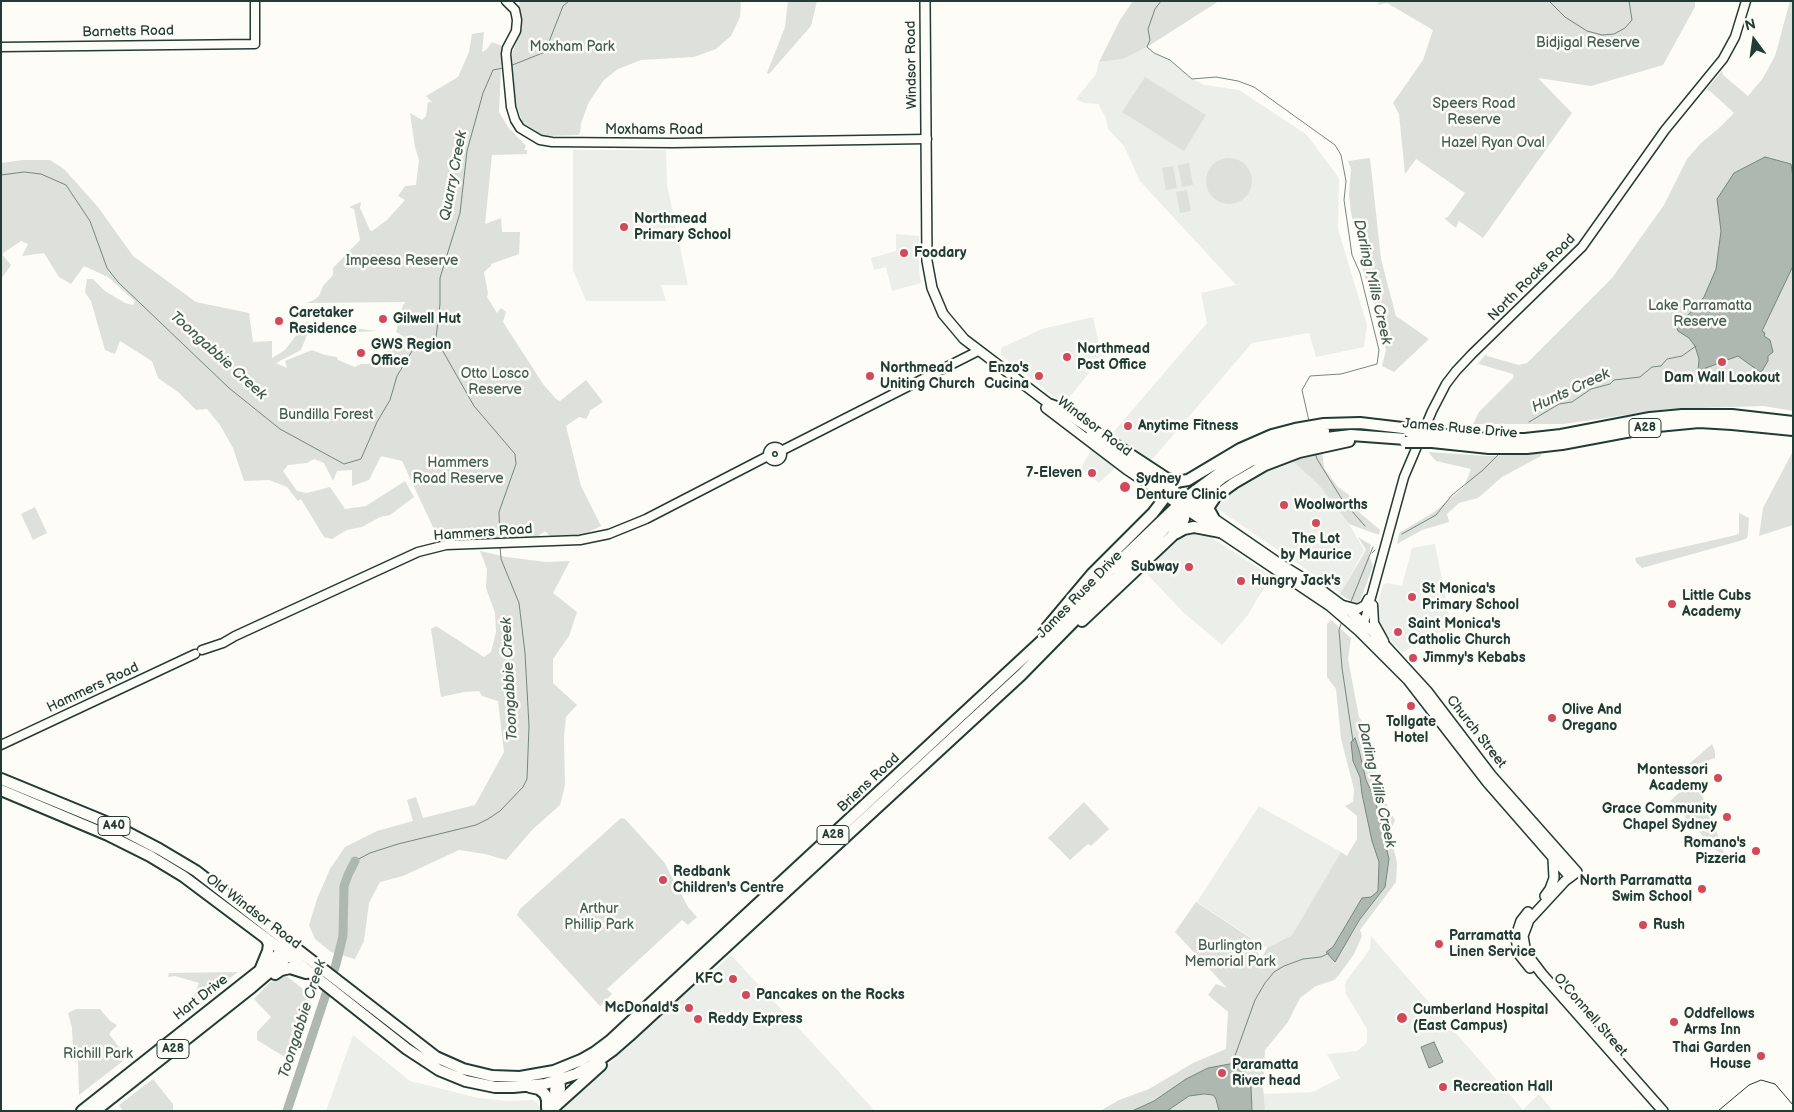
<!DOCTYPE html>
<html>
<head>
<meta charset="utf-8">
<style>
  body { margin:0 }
  #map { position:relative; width:1794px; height:1112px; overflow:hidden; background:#fdfcf7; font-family:"Balsamiq Sans",sans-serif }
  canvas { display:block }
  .frame { position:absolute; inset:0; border:2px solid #1f3d34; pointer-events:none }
  .north { position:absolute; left:1729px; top:15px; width:50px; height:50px; -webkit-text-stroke:4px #fdfcf7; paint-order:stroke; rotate:346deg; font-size:14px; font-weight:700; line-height:20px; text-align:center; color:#1f3d34 }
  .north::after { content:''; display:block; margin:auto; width:18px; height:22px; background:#1f3d34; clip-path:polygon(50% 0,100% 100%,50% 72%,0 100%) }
</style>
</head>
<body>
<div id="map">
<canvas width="1794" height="1112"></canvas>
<div class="frame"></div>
<div class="north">N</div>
</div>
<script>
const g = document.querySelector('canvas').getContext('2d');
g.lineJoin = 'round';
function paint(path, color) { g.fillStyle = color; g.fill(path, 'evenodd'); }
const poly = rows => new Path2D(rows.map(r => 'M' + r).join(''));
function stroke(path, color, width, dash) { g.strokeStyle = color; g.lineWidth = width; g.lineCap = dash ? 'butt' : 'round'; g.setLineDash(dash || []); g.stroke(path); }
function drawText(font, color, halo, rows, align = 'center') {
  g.font = font + ' "Balsamiq Sans",sans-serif'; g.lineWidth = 5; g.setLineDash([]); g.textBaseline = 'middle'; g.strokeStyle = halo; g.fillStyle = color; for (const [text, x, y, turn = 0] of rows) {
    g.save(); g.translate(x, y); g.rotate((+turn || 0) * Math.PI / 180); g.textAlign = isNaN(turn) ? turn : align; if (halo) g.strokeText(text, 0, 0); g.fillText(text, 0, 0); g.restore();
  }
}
paint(poly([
  [1147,47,1154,53,1170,60,1192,79,1205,85,1239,90,1306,134,1339,178,1338,229,1367,325,1364,347,1316,357,1309,333,1252,343,1150,462,1110,436,1207,323,1201,293,1236,285,1140,181,1124,146,1108,129,1106,118,1098,104,1084,103,1076,99,1096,74,1099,62,1123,59],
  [573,150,666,150,667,185,688,285,661,285,666,301,586,301,573,270],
  [896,234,919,236,919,271,921,283,892,291,886,267,874,270,871,258,896,251],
  [1093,317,1102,357,1064,404,1001,355,1001,348,1042,329],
  [1092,448,1115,468,1099,483,1081,468],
  [1291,460,1318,484,1349,524,1364,550,1341,593,1215,507,1218,501,1257,475],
  [1190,533,1209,536,1272,577,1257,599,1248,615,1222,645,1183,612,1145,572,1176,540,1183,534],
  [1435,544,1452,630,1417,637,1420,641,1402,653,1384,631,1377,617,1376,609,1383,585,1387,583,1402,586,1412,548],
  [1259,806,1341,852,1292,935,1267,948,1197,902],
  [1371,936,1523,1110,1539,1094,1553,1111,1252,1111,1251,1087,1244,1071,1265,1094,1313,1092,1340,1078,1327,1054,1357,1051,1366,1044,1367,1040,1367,1029,1346,994,1345,985,1347,980,1370,949],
  [731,955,875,1111,558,1111,697,982,703,980],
  [353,1035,410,1081,478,1098,508,1101,534,1100,544,1111,326,1111]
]), '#eceee9');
paint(poly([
  [519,1,741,1,740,17,731,36,716,49,694,57,641,60,618,69,604,80,589,102,581,123,580,133,578,135,542,136,536,134,536,131,523,122,515,103,510,69,512,54,522,27],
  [788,1,817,1,811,26,769,74,767,73,785,27],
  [1133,1,1219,1,1147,47,1123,59,1099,62,1120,20],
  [1380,1,1695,1,1695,7,1663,65,1591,86,1538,78,1572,113,1483,238,1459,221,1456,228,1444,218,1448,217,1465,193,1416,159,1405,174,1399,114,1393,103,1423,60,1433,30,1387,3,1377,5],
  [1790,1,1793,1,1793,411,1764,406,1666,409,1564,424,1473,424,1479,412,1514,377,1513,374,1479,364,1477,365,1486,354,1487,356,1519,365,1527,363,1612,278,1664,205,1687,159,1701,143,1719,128,1734,113,1710,91,1706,90,1722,71,1723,75,1748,96,1763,78,1775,56],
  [484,32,482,52,486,50,492,42,502,46,499,112,508,127,526,146,524,150,527,150,527,154,492,155,485,224,501,218,502,232,520,232,519,254,491,264,491,266,484,272,488,294,487,297,497,313,501,308,506,312,503,322,543,384,556,399,560,401,586,380,603,402,589,411,590,412,586,419,579,417,566,426,581,486,601,526,581,536,561,538,551,537,545,531,537,537,454,541,453,539,439,540,402,461,381,456,369,480,352,486,352,470,337,471,333,481,324,463,314,459,307,463,288,465,283,471,297,491,307,493,330,487,345,509,366,506,405,481,414,497,390,515,380,517,362,527,347,530,332,539,324,537,301,499,298,501,287,487,269,480,244,481,233,448,220,425,207,409,196,410,178,392,158,378,152,361,120,341,115,354,105,350,91,301,85,292,87,279,93,279,105,291,125,303,133,305,135,301,108,277,84,266,71,284,59,277,44,253,22,256,28,244,21,241,2,254,11,265,1,279,1,163,23,160,50,160,64,169,98,207,133,256,196,302,249,313,253,342,272,341,272,358,285,350,306,322,377,331,307,335,301,350,276,363,287,368,285,361,312,350,325,355,337,357,338,360,355,367,361,364,368,364,406,338,396,332,403,305,406,302,306,303,314,300,319,296,323,286,333,275,333,268,360,240,354,209,349,207,361,202,360,208,370,230,372,231,387,220,405,200,398,196,405,186,416,185,419,160,415,147,410,113,422,120,426,116,428,102,432,102,426,96,458,77,469,52,472,34],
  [1145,77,1206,115,1184,151,1122,112],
  [1370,158,1381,259,1396,316,1429,339,1394,372,1382,366,1386,350,1371,291,1364,275,1351,212,1349,195,1351,169,1348,161],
  '1206 181a23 23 0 1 1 46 0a23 23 0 1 1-46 0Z',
  [1189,163,1193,185,1182,187,1178,165],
  [1173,166,1177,188,1166,190,1162,168],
  [1187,190,1191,211,1180,213,1176,192],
  [1793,451,1793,525,1759,536,1763,508],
  [1322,452,1324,468,1338,487,1349,495,1360,513,1380,530,1379,535,1349,524,1318,484,1291,460],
  [1428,452,1489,456,1542,453,1541,456,1502,477,1478,498,1459,503,1447,514,1449,522,1422,530,1397,544,1399,533,1434,512,1464,487,1471,469,1436,461],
  [35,507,47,533,33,540,21,514],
  [1739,513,1749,518,1748,533,1747,538,1743,540,1642,568,1636,562,1635,558,1736,535,1739,533],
  [1358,537,1371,545,1369,556,1373,566,1360,601,1356,604,1340,594,1366,550],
  [480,551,506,557,546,562,570,561,553,593,577,612,569,636,553,659,553,683,577,705,566,717,564,737,565,785,560,805,533,829,506,860,485,854,459,850,403,876,380,882,369,903,364,941,355,959,331,952,315,939,309,925,317,899,330,869,345,847,377,831,413,821,407,800,416,797,423,818,475,805,504,752,498,701,482,696,479,691,464,692,441,697,431,629,436,626,484,657,491,652,496,632,495,613,486,588,487,569],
  [1331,620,1351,638,1348,659,1359,717,1371,735,1376,776,1388,808,1395,820,1390,832,1397,863,1396,882,1360,930,1362,936,1354,954,1339,975,1334,980,1316,986,1300,998,1288,1022,1265,1050,1263,1088,1265,1111,1252,1111,1251,1087,1248,1077,1208,1068,1186,1079,1154,1101,1132,1111,1100,1111,1119,1100,1149,1089,1193,1063,1226,1049,1228,1012,1208,995,1216,984,1227,988,1175,932,1196,902,1255,941,1260,961,1267,948,1292,935,1341,852,1347,856,1357,839,1357,816,1345,806,1353,802,1354,789,1341,739,1336,689,1327,677,1327,624],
  [1359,750,1366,780,1375,799,1389,859,1385,887,1360,919,1352,934,1327,952,1333,947,1371,897,1378,891,1379,862,1372,841,1362,794,1360,777,1353,761],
  [1712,744,1715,751,1715,758,1691,766,1689,764],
  [1696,780,1721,843,1724,853,1721,855,1670,801,1690,783],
  [1084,802,1109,829,1091,846,1088,844,1070,860,1048,838],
  [621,818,625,819,664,862,688,907,697,917,688,925,682,920,607,989,612,994,600,1006,517,915,520,909],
  [238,972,185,1012,187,1004,194,996,199,983,175,976,168,977,169,973],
  [285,975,312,996,291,1064,283,1056,257,1040,257,1032,271,1017,254,999,269,983],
  [76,1009,100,1009,110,1021,117,1025,109,1034,127,1058,79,1095,78,1060,73,1050,72,1028,68,1013],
  [153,1079,173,1104,173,1111,123,1111,119,1105],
  [1195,1094,1213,1095,1216,1099,1219,1111,1167,1111,1186,1098]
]), '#dde0db');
const water = poly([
  [1765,157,1791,164,1793,178,1793,266,1762,331,1765,333,1764,336,1770,340,1773,352,1768,356,1768,361,1762,371,1760,372,1738,356,1698,371,1699,359,1695,346,1689,338,1678,331,1674,322,1688,315,1704,297,1716,269,1721,231,1717,199,1734,173,1765,157],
  [1355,738,1359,750,1366,780,1375,799,1389,859,1385,887,1360,919,1335,962,1326,952,1333,947,1362,898,1371,897,1378,891,1379,862,1372,841,1362,794,1360,777,1353,761,1351,742,1355,738],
  [1434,1042,1443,1062,1429,1068,1421,1047,1434,1042],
  [1235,1063,1244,1071,1251,1087,1252,1111,1219,1111,1216,1099,1213,1095,1204,1094,1189,1096,1167,1111,1132,1111,1154,1101,1186,1079,1208,1068,1235,1063]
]);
paint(water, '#aeb8b1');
stroke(water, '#75877f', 1);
stroke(poly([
  [1161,1,1155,9,1148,29,1150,40,1147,47,1154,53,1170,60,1192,79,1216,77,1238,81,1254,87,1335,145,1341,155,1346,181,1344,200,1349,234,1352,255,1360,273,1379,350,1377,364,1341,374,1310,376,1302,390,1309,421],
  [1549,1,1565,17,1587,31,1602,35,1614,34,1625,28,1632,20,1629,1],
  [510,66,545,52,563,6,569,1],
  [1,175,24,172,41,174,66,185,90,221,107,268,118,282,229,388,280,429,344,464,361,459,377,422,390,400,397,376,412,351,420,343,435,339],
  [436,338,440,304,440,278,460,213,467,151,483,93,493,70,503,68],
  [436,339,474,406,515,454,516,464,499,512,500,539],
  [1529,422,1559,404,1572,402,1591,389,1610,384,1614,380,1640,377,1652,367,1661,366,1667,359,1682,356,1696,346],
  [1315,452,1317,459,1343,501,1365,526],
  [1402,534,1436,515,1452,495,1483,470,1499,454],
  [1372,553,1375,550],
  [1350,604,1373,547],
  [1342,621,1339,630,1342,668,1353,741],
  [355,861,370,853,398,844,476,825,488,819,500,811,523,787,527,779,529,726,525,653,519,603,501,559,500,546],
  [1232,1064,1255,1000,1265,983,1274,972,1284,966,1303,959,1321,957,1329,953]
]), '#75877f', 1);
stroke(poly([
  [287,1111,336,964,343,936,344,886,348,875,355,861]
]), '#aeb8b1', 9);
const secondary = poly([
  [506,1,515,10,517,20,516,31,507,48,506,54,511,107,515,120,520,128,540,140,552,142,673,143,927,139],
  [1,47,255,44,255,1],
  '768 454a7 7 0 1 1 14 0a7 7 0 1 1-14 0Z',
  [781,451,978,351],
  [1343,605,1358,609,1365,605,1368,599],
  [1373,605,1374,623,1384,641],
  [1361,628,1364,623,1404,477,1432,411,1446,384,1456,371,1472,354,1582,247,1665,130,1723,59,1735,37,1746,1],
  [202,650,223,643,235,636,418,552,446,545,580,540,609,534,646,519,768,456],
  [1,745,195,654],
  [555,1104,561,1089,560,1074],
  [549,1105,554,1095,555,1078]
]);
const primary = poly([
  [925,1,927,261,932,288,943,314,964,339,1056,409],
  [1046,408,1126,469,1330,606,1359,631,1408,680,1487,782,1570,877],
  [1091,434,1277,562,1316,586,1351,612,1373,632,1427,691,1491,775,1577,872,1565,881,1529,920,1523,936,1526,953,1542,974,1663,1111],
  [1545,896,1550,889,1554,878,1553,859],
  [1528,912,1521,921,1516,936,1518,953,1530,968]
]);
const highway = poly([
  [1051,405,1059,408,1166,478,1176,482,1188,480,1240,449,1272,435,1295,429,1324,424,1360,423,1411,429],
  [1435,434,1489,439,1525,439,1561,435,1650,418,1682,415,1732,415,1793,422],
  [1432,442,1489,448,1527,448,1562,444,1658,426,1699,422,1732,424,1793,430],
  [1191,494,1230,465,1253,452,1286,439,1324,431],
  [1197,498,1222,478,1251,461,1298,443,1326,438,1351,435,1406,439],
  [1197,507,1205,504,1234,483,1265,465,1299,452,1349,441],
  [1213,517,1208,508,1214,499],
  [1175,534,1184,529,1194,527,1220,532],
  [1082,621,1172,536,1184,519,1185,510],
  [1045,630,1092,574,1153,513,1163,500,1162,494],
  [1,779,113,825,159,849,196,871,436,1057,463,1069,492,1076,520,1077,554,1071,581,1060,595,1052,611,1040,1047,636,1109,571,1174,509],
  [1,790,108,835,150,856,183,876,283,951,407,1049,439,1070,466,1081,495,1087,513,1087,545,1084,576,1074,591,1066,613,1050,629,1036,1021,675,1180,513],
  [261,968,268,951,269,944,266,938],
  [275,974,281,970,290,968,306,973],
  [530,1087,539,1089,545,1094,547,1100,547,1108],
  [82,1111,268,964,287,946],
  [95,1111,252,987,293,952],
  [550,1111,601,1065]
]);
stroke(secondary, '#1f3d34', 11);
stroke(primary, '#1f3d34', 12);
stroke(highway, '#1f3d34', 14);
stroke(secondary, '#fdfcf7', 8);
stroke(primary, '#fdfcf7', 9);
stroke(highway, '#fdfcf7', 10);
stroke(poly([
  [1718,1111,1749,1085,1761,1080,1775,1084,1793,1105]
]), '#1f3d34', 1);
const highwayBridge = poly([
  [1409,432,1435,434],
  [1405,442,1432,442]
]);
stroke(highwayBridge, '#1f3d34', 14, []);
stroke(highwayBridge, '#fdfcf7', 10);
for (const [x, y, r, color] of [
  [624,227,5,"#d1495b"],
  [904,253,5,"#d1495b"],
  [383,319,5,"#d1495b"],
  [279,321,5,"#d1495b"],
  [361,353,5,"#d1495b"],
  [1067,357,5,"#d1495b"],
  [1722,362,5,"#d1495b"],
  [870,376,5,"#d1495b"],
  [1039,376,5,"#d1495b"],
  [1128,426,5,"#d1495b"],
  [1092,473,5,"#d1495b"],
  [1125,487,6,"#d1495b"],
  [1284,505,5,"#d1495b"],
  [1316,523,5,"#d1495b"],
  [1189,567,5,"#d1495b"],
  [1241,581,5,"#d1495b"],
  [1412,597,5,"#d1495b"],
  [1672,604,5,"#d1495b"],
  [1398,632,5,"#d1495b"],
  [1413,658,5,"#d1495b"],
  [1411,706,5,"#d1495b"],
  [1552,718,5,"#d1495b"],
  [1718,778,5,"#d1495b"],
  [1727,817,5,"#d1495b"],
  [1756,851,5,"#d1495b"],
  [663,880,5,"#d1495b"],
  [1702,889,5,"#d1495b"],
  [1643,925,5,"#d1495b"],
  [1439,944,5,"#d1495b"],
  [733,979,5,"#d1495b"],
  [746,995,5,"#d1495b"],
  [689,1008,5,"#d1495b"],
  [1402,1018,6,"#d1495b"],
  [698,1019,5,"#d1495b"],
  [1674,1022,5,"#d1495b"],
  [1761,1056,5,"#d1495b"],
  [1222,1073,5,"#d1495b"],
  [1443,1087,5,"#d1495b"]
]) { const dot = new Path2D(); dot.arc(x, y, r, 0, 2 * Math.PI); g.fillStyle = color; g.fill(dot); stroke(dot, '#fdfcf7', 2); }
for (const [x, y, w] of [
  [1645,428,32],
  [114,826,32],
  [833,835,32],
  [173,1049,32]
]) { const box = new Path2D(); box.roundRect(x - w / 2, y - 9.5, w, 19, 4); g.fillStyle = '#fdfcf7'; g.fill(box); stroke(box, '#1f3d34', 1); }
drawText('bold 12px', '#1f3d34', null, [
  ["A28",1645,428],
  ["A40",114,826],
  ["A28",833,835],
  ["A28",173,1049]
]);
drawText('14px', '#1f3d34', '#fdfcf7', [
  ["Barnetts Road",128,32,-1],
  ["Windsor Road",912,65,-91],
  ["Moxhams Road",654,130],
  ["North Rocks Road",1532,278,-45],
  ["Windsor Road",1094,427,37],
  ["James Ruse Drive",1460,429,5],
  ["Hammers Road",483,533,-4],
  ["James Ruse Drive",1080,595,-46],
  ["Hammers Road",93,688,-25],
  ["Church Street",1476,732,52],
  ["Briens Road",869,783,-43],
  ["Old Windsor Road",253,912,37],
  ["Hart Drive",201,998,-38],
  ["O'Connell Street",1590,1015,49]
]);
drawText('14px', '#455e55', '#fdfcf7', [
  ["Bidjigal Reserve",1588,43],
  ["Moxham Park",572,47],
  ["Speers Road",1474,104],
  ["Reserve",1474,120],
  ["Hazel Ryan Oval",1493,143],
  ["Impeesa Reserve",402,261],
  ["Lake Parramatta",1700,306],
  ["Reserve",1700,322],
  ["Otto Losco",495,374],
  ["Reserve",495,390],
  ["Bundilla Forest",326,415],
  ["Hammers",458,463],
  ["Road Reserve",458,479],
  ["Arthur",599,909],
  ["Phillip Park",599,925],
  ["Burlington",1230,946],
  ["Memorial Park",1230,962],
  ["Richill Park",98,1054]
]);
drawText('bold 14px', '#1f3d34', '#fdfcf7', [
  ["Northmead",634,219],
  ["Primary School",634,235],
  ["Foodary",914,253],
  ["Caretaker",289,313],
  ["Residence",289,329],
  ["Gilwell Hut",393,319],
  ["GWS Region",371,345],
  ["Office",371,361],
  ["Northmead",1077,349],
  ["Post Office",1077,365],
  ["Northmead",880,368],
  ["Uniting Church",880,384],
  ["Enzo's",1029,368,"right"],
  ["Cucina",1029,384,"right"],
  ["Dam Wall Lookout",1722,378,"center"],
  ["Anytime Fitness",1138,426],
  ["7-Eleven",1082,473,"right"],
  ["Sydney",1136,479],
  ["Denture Clinic",1136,495],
  ["Woolworths",1294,505],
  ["The Lot",1316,539,"center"],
  ["by Maurice",1316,555,"center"],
  ["Subway",1179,567,"right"],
  ["Hungry Jack's",1251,581],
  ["St Monica's",1422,589],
  ["Primary School",1422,605],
  ["Little Cubs",1682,596],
  ["Academy",1682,612],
  ["Saint Monica's",1408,624],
  ["Catholic Church",1408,640],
  ["Jimmy's Kebabs",1423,658],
  ["Olive And",1562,710],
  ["Oregano",1562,726],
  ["Tollgate",1411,722,"center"],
  ["Hotel",1411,738,"center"],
  ["Montessori",1708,770,"right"],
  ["Academy",1708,786,"right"],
  ["Grace Community",1717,809,"right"],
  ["Chapel Sydney",1717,825,"right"],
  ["Romano's",1746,843,"right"],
  ["Pizzeria",1746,859,"right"],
  ["Redbank",673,872],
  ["Children's Centre",673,888],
  ["North Parramatta",1692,881,"right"],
  ["Swim School",1692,897,"right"],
  ["Rush",1653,925],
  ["Parramatta",1449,936],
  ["Linen Service",1449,952],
  ["KFC",723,979,"right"],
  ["Pancakes on the Rocks",756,995],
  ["McDonald's",679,1008,"right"],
  ["Cumberland Hospital",1413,1010],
  ["(East Campus)",1413,1026],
  ["Oddfellows",1684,1014],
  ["Arms Inn",1684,1030],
  ["Reddy Express",708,1019],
  ["Thai Garden",1751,1048,"right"],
  ["House",1751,1064,"right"],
  ["Paramatta",1232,1065],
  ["River head",1232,1081],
  ["Recreation Hall",1453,1087]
], 'left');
drawText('italic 15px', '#435c53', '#fdfcf7', [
  ["Quarry Creek",454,176,-79],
  ["Darling Mills Creek",1372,282,77],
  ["Toongabbie Creek",218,356,42],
  ["Hunts Creek",1571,391,-25],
  ["Toongabbie Creek",510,679,-93],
  ["Darling Mills Creek",1376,785,77],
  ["Toongabbie Creek",303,1019,-72]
]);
</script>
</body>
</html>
